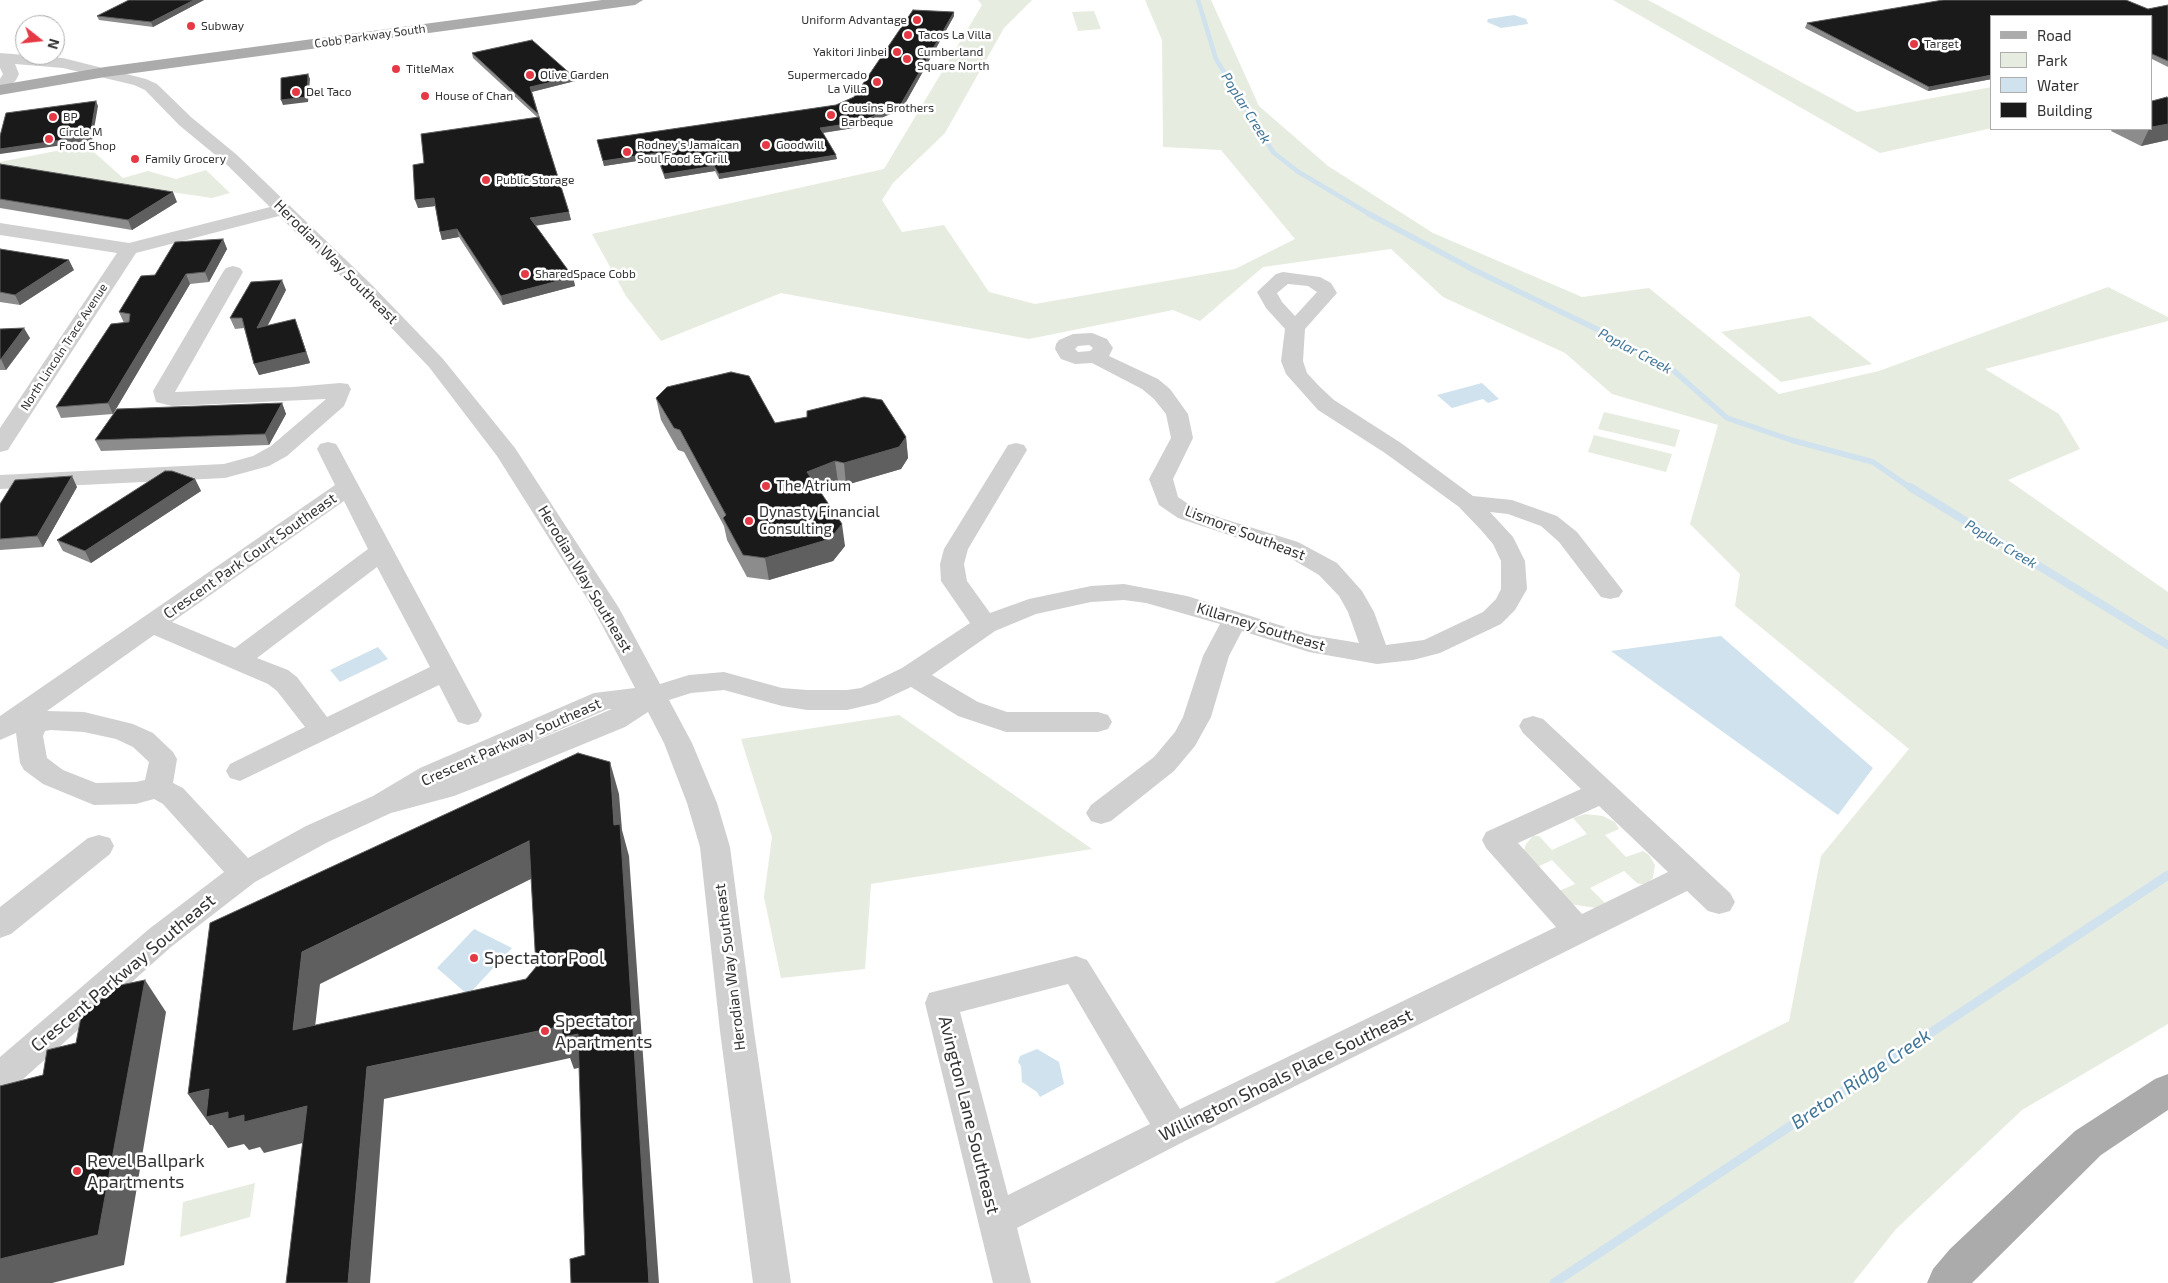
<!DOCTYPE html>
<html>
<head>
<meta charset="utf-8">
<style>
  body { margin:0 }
  #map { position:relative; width:2168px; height:1283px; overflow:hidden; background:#fff; font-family:"Exo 2",sans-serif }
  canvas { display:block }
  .legend { position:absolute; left:1990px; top:15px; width:162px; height:115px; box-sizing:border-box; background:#fff; border:1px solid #adadad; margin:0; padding:6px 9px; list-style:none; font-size:15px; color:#333 }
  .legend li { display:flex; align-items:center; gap:10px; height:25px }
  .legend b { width:25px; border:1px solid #adadad }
  .north { position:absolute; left:15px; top:15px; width:50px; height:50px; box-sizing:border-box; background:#fff; border:1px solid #adadad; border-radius:50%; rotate:106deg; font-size:14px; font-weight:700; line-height:20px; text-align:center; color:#333 }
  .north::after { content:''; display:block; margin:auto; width:18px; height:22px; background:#e63946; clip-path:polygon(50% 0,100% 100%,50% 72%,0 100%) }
</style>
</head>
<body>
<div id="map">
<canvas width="2168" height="1283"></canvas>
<ul class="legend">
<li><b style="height:6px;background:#ababab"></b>Road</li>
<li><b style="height:14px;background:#e6ecdf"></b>Park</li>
<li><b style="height:14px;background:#cfe2ee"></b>Water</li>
<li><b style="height:14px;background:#1a1a1a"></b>Building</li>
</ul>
<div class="north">N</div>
</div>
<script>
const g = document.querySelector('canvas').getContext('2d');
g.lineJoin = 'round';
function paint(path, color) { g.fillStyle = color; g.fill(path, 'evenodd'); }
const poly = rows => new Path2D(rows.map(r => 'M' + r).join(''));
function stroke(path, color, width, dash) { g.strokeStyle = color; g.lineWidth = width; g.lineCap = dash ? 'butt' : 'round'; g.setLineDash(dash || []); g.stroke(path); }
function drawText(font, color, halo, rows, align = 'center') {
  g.font = font + ' "Exo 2",sans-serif'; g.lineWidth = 5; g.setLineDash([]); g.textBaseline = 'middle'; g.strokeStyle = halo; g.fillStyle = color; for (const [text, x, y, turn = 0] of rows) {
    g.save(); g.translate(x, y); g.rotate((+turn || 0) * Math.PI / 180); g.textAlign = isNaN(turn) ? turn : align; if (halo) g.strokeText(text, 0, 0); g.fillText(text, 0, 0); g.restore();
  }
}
paint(poly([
  [978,0,1032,0,1004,28,945,133,893,183,882,200,902,232,944,225,989,292,1035,304,1235,269,1295,239,1221,150,1163,147,1162,40,1145,0,1211,0,1259,106,1328,166,1433,233,1582,297,1649,288,1779,394,1879,371,2108,287,2168,317,2168,321,1985,369,2059,414,2080,449,2008,480,2168,592,2168,1024,2022,1110,1896,1229,1853,1283,1274,1283,1789,1021,1821,856,1909,749,1735,606,1740,574,1690,524,1718,425,1612,394,1565,353,1443,297,1391,249,1263,267,1200,321,1173,310,1029,339,781,293,661,341,626,296,592,234,884,169,982,5],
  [1613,0,1648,0,1857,112,1992,87,1992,128,1880,153],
  [1094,11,1101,29,1078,31,1072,12],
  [86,145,123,178,148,171,176,179,206,170,230,193,212,198,0,167,0,162],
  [1810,316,1872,364,1781,382,1721,332],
  [1604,412,1680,430,1675,447,1598,429],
  [1594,435,1672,454,1666,472,1588,452],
  [899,715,1092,849,871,884,865,969,781,978,764,897,772,837,741,739],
  [1585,814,1603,816,1615,822,1619,829,1605,835,1626,857,1643,851,1649,855,1655,865,1653,878,1645,885,1637,883,1624,871,1590,888,1604,902,1605,904,1596,908,1570,904,1557,892,1575,884,1552,860,1535,868,1523,853,1526,844,1533,836,1539,836,1552,850,1587,834,1573,818],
  [255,1183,250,1217,180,1237,183,1202]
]), '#e6ecdf');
paint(poly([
  [1514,15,1526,19,1528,24,1501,28,1487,22,1488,19],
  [1482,383,1499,399,1488,403,1483,399,1452,408,1437,395],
  [1721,636,1873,768,1838,815,1611,651],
  [378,647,388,659,340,682,330,670],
  [474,929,512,948,468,995,437,968],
  [1037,1049,1059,1062,1064,1084,1040,1097,1037,1092,1022,1082,1021,1066,1018,1062,1020,1056]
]), '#cfe2ee');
stroke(poly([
  [1198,0,1216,59,1273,152,1297,171,1371,215]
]), '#cfe2ee', 4.5);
stroke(poly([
  [1369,214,1474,270,1609,335,1673,370,1727,418,1791,440,1873,462,1912,489]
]), '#cfe2ee', 5.5);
stroke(poly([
  [1910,487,2168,645]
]), '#cfe2ee', 8);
stroke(poly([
  [1554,1283,2168,875]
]), '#cfe2ee', 9);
paint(poly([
  [0,53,63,58,146,79,157,84,191,117,237,155,289,205,372,285,443,359,515,448,619,608,660,684,689,675,724,672,782,688,807,690,847,690,861,688,902,668,970,623,941,581,940,564,944,549,1005,450,1008,445,1016,443,1024,445,1027,450,968,549,964,564,967,581,990,613,1029,599,1091,586,1124,584,1187,596,1311,635,1359,643,1348,612,1339,596,1319,575,1280,552,1178,518,1159,505,1149,479,1171,438,1166,414,1154,399,1142,389,1092,363,1075,364,1061,359,1055,349,1056,344,1059,340,1073,334,1092,333,1107,339,1113,348,1109,356,1158,379,1170,389,1188,414,1193,438,1173,479,1178,497,1194,508,1221,518,1298,542,1337,563,1362,591,1374,612,1386,645,1424,640,1483,612,1496,599,1501,589,1501,561,1493,544,1481,530,1459,507,1385,453,1318,410,1286,374,1281,361,1285,329,1266,308,1257,292,1276,274,1283,272,1320,277,1331,283,1337,293,1305,329,1303,361,1307,373,1319,386,1334,400,1401,443,1473,496,1512,500,1557,516,1577,532,1623,591,1619,597,1610,599,1601,597,1559,542,1541,526,1508,514,1490,512,1513,537,1525,561,1527,589,1515,610,1501,624,1440,653,1413,660,1377,664,1309,652,1242,631,1229,656,1211,717,1195,746,1174,771,1111,821,1101,824,1091,821,1086,813,1091,805,1154,757,1175,732,1183,717,1203,656,1220,624,1146,603,1124,600,1091,602,1036,614,995,631,932,675,978,702,1007,712,1098,712,1108,715,1112,722,1108,729,1098,732,1006,732,958,716,911,687,877,703,847,710,807,710,782,706,724,690,691,693,669,700,692,743,717,803,730,847,754,1031,791,1283,753,1283,720,1031,700,847,687,803,664,743,648,712,625,727,513,773,454,796,391,813,328,842,255,882,171,947,12,1089,0,1093,0,1057,149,929,224,872,163,804,154,799,136,804,94,805,43,784,24,770,20,763,16,733,0,740,0,716,335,485,317,449,320,444,328,442,336,444,339,449,482,715,478,722,468,725,458,722,439,685,240,781,230,778,226,771,230,764,305,727,277,691,268,684,154,635,47,711,84,712,133,724,153,733,173,752,177,759,173,783,183,788,248,858,306,826,373,796,420,768,594,693,635,688,593,608,497,456,429,367,358,293,279,216,136,253,11,445,8,450,0,452,0,428,117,253,0,235,0,223,129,243,270,207,225,163,179,125,145,90,134,85,63,68,15,64,19,74,16,80,6,90,0,92,0,79,3,74,0,68,0,53],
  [1288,284,1308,286,1317,292,1295,316,1282,302,1277,293,1288,284],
  [1089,345,1093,348,1090,351,1078,352,1075,349,1078,346,1089,345],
  [344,501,368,549,235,648,172,622,344,501],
  [377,567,430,667,327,717,297,677,288,670,257,658,377,567],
  [608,709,612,709,494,758,503,754,608,709],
  [51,730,84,732,116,739,133,747,149,762,145,780,136,782,96,783,63,770,47,758,43,736,45,731,51,730],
  [233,266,240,268,243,272,175,392,293,387,340,383,348,384,351,389,344,406,287,456,269,466,225,478,0,489,0,475,224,464,253,456,271,446,326,399,172,406,156,402,153,391,223,272,226,268,233,266],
  [1533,716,1543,719,1730,893,1735,902,1730,911,1719,914,1708,911,1687,891,1185,1141,1017,1228,1031,1283,993,1283,925,1003,929,993,1076,956,1087,960,1180,1109,1556,927,1486,848,1482,840,1486,832,1581,789,1523,733,1519,726,1523,719,1533,716],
  [1599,806,1668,872,1582,914,1518,843,1599,806],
  [1068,984,1150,1124,1008,1195,960,1012,1068,984],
  [99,835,110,838,114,846,110,854,11,934,0,938,0,907,88,838,99,835]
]), '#d0d0d0');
paint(poly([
  [602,0,643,0,635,5,105,77,0,95,0,85,105,67,602,0],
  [2168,1074,2168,1110,2101,1155,1972,1283,1927,1283,1933,1269,1950,1249,2075,1131,2155,1079,2168,1074]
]), '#ababab');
paint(poly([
  [129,0,204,0,153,27,99,20,97,16],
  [2168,5,2168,67,2152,59,2152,16,1992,16,1992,79,1928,91,1805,28,1807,23,2148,9],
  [954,12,954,16,902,109,860,127,823,133,837,159,719,179,715,171,665,179,657,158,604,166,597,140,836,105,854,97],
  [472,53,574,77,575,81,532,92,571,220,535,226,573,277,575,286,503,305,459,237,442,240,440,232,435,206,418,208,424,163,537,117,473,58],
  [2168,98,2168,140,2141,146,2111,131,2112,129,2152,129],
  [0,164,177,202,132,230,0,208],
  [223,239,227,249,209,282,190,284,113,414,61,418,56,407,124,323,119,312,155,275],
  [0,249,74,270,20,305,0,302],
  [286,290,268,325,299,329,310,363,259,375,254,364,244,328,235,329,230,318],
  [0,329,30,338,6,370,0,370],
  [656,398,775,423,906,437,908,458,901,469,846,485,838,482,819,490,845,546,833,561,769,580,747,577,727,540,724,526,684,452,678,450,661,420],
  [282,403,286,414,269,445,101,451,95,440],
  [195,479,201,491,91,563,63,551,57,540],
  [77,487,43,547,0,550,0,504]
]), '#8c8c8c');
paint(poly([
  [194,0,204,0,153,27,151,22],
  [954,12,954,16,902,109,860,127,821,133,820,128],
  [308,74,310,79,308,102,283,105,281,100],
  [1992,75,1992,79,1928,91,1929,87],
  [574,77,575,81,531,92,530,87],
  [96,101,98,106,92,141,0,154,0,149],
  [2168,124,2168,140,2141,146,2149,129,2152,129,2152,127],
  [656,153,657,158,604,166,603,161],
  [836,155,837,159,719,179,719,174],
  [714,166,715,171,665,179,664,174],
  [173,192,177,202,132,230,128,220],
  [434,198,436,206,418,208,415,200],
  [569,212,571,220,532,226,530,218],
  [457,229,459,237,442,240,440,232],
  [223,239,227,249,209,282,205,272],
  [69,260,74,270,20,305,15,295],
  [186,274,190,284,113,414,108,403],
  [573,277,575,286,503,305,501,296],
  [282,280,286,290,261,338,257,328],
  [295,319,310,363,259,375,254,364],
  [24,328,30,338,6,370,1,359],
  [282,403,286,414,269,445,265,434],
  [906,437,908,458,901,469,846,485,844,463],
  [835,461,838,482,810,494,807,472],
  [72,476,77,487,43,547,37,536],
  [195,479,201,491,91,563,85,551],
  [842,524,845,546,833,561,769,580,765,558],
  [610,762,619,794,622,830,629,856,659,1283,649,1283,614,825],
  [529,841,541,874,320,984,311,1062,293,1030,302,952],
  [145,980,166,1012,124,1265,52,1283,0,1283,0,1259],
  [562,1026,578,1034,590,1065,574,1069,570,1058,384,1099,370,1283,348,1283,367,1067],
  [209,1089,228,1112,244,1115,307,1106,326,1137,264,1153,260,1147,249,1150,244,1144,228,1148,212,1125,210,1125,188,1094]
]), '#5f5f5f');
const building = poly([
  [129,0,194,0,151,22,97,16,129,0],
  [1943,0,2126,0,2148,9,2168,5,2168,61,2152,54,2152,16,1992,16,1992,75,1929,87,1807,23,1943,0],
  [913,10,954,12,901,104,860,122,820,128,836,155,719,174,714,166,664,174,656,153,603,161,597,140,836,105,854,97,913,10],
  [532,40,574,77,530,87,538,114,472,53,532,40],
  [308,74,307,97,281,100,281,78,308,74],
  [2167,97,2168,98,2168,124,2152,127,2152,101,2167,97],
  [96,101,90,136,0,149,0,136,6,113,96,101],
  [539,117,569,212,530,218,573,277,501,296,457,229,440,232,434,198,415,200,413,165,424,163,421,134,539,117],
  [0,164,173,192,128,220,0,199,0,164],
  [223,239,205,272,186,274,108,403,56,407,111,324,129,322,130,314,119,312,141,276,155,275,175,242,223,239],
  [0,249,69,260,15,295,0,292,0,249],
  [282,280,257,328,295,319,306,352,254,364,242,318,230,318,251,282,282,280],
  [24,328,1,359,0,359,0,329,24,328],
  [731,372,749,376,775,423,807,417,807,411,864,397,882,400,906,437,899,447,844,463,835,461,807,472,842,524,830,539,765,558,743,555,723,518,726,515,680,430,674,428,656,398,667,387,731,372],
  [282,403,265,434,95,440,117,409,282,403],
  [165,471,172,471,195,479,85,551,57,540,165,471],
  [72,476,37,536,0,539,0,504,15,480,72,476],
  [578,753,610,762,614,825,620,824,649,1283,571,1283,570,1259,585,1255,578,1034,562,1037,562,1026,367,1067,348,1283,286,1283,307,1106,244,1122,244,1115,228,1119,228,1112,206,1117,209,1089,188,1094,210,923,578,753],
  [529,841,536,967,526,979,293,1030,302,952,529,841],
  [145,980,98,1235,0,1259,0,1086,43,1075,47,1050,76,1043,81,1017,116,986,145,980]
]);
paint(building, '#1a1a1a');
stroke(building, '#5f5f5f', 1);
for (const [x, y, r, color] of [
  [917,20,5,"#e63946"],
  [191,26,5,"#e63946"],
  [908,35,5,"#e63946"],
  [1914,44,5,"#e63946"],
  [897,52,5,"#e63946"],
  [907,59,5,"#e63946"],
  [396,69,5,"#e63946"],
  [530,75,5,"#e63946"],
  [877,82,5,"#e63946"],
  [296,92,5,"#e63946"],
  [425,96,5,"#e63946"],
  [831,115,5,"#e63946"],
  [53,117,5,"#e63946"],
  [49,139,5,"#e63946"],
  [766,145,5,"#e63946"],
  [627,152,5,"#e63946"],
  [135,159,5,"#e63946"],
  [486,180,5,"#e63946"],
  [525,274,5,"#e63946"],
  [766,486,5,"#e63946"],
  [749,521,5,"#e63946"],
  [474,958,5,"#e63946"],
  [545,1031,5,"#e63946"],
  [77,1171,5,"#e63946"]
]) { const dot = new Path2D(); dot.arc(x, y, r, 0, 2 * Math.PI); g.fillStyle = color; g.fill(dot); stroke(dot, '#fff', 2); }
drawText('12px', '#333', '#fff', [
  ["Uniform Advantage",907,20,"right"],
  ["Subway",201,26],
  ["Tacos La Villa",918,35],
  ["Target",1924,44],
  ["Yakitori Jinbei",887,52,"right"],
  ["Cumberland",917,52],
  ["Square North",917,66],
  ["TitleMax",406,69],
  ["Olive Garden",540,75],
  ["Supermercado",867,75,"right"],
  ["La Villa",867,89,"right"],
  ["Del Taco",306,92],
  ["House of Chan",435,96],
  ["Cousins Brothers",841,108],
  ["Barbeque",841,122],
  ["BP",63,117],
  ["Circle M",59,132],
  ["Food Shop",59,146],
  ["Rodney's Jamaican",637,145],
  ["Soul Food & Grill",637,159],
  ["Goodwill",776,145],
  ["Family Grocery",145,159],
  ["Public Storage",496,180],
  ["SharedSpace Cobb",535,274]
], 'left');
drawText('12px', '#333', '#fff', [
  ["Cobb Parkway South",370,36,-8],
  ["North Lincoln Trace Avenue",64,347,-57]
]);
drawText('italic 14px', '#3f7597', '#fff', [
  ["Poplar Creek",1246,108,58],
  ["Poplar Creek",1635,351,28],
  ["Poplar Creek",2001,544,31]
]);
drawText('15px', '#333', '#fff', [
  ["Herodian Way Southeast",336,262,45],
  ["Lismore Southeast",1245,533,21],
  ["Crescent Park Court Southeast",250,556,-35],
  ["Herodian Way Southeast",585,579,59],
  ["Killarney Southeast",1261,627,17],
  ["Crescent Parkway Southeast",511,742,-24],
  ["Herodian Way Southeast",730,967,-97]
]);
drawText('15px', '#333', '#fff', [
  ["The Atrium",776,486],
  ["Dynasty Financial",759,512],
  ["Consulting",759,529]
], 'left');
drawText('18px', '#333', '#fff', [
  ["Spectator Pool",484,958],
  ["Spectator",555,1021],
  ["Apartments",555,1042],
  ["Revel Ballpark",87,1161],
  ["Apartments",87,1182]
], 'left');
drawText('18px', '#333', '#fff', [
  ["Crescent Parkway Southeast",123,973,-40],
  ["Willington Shoals Place Southeast",1286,1075,-26],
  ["Avington Lane Southeast",969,1115,76]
]);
drawText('italic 19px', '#3f7597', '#fff', [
  ["Breton Ridge Creek",1861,1079,-34]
]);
</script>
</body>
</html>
